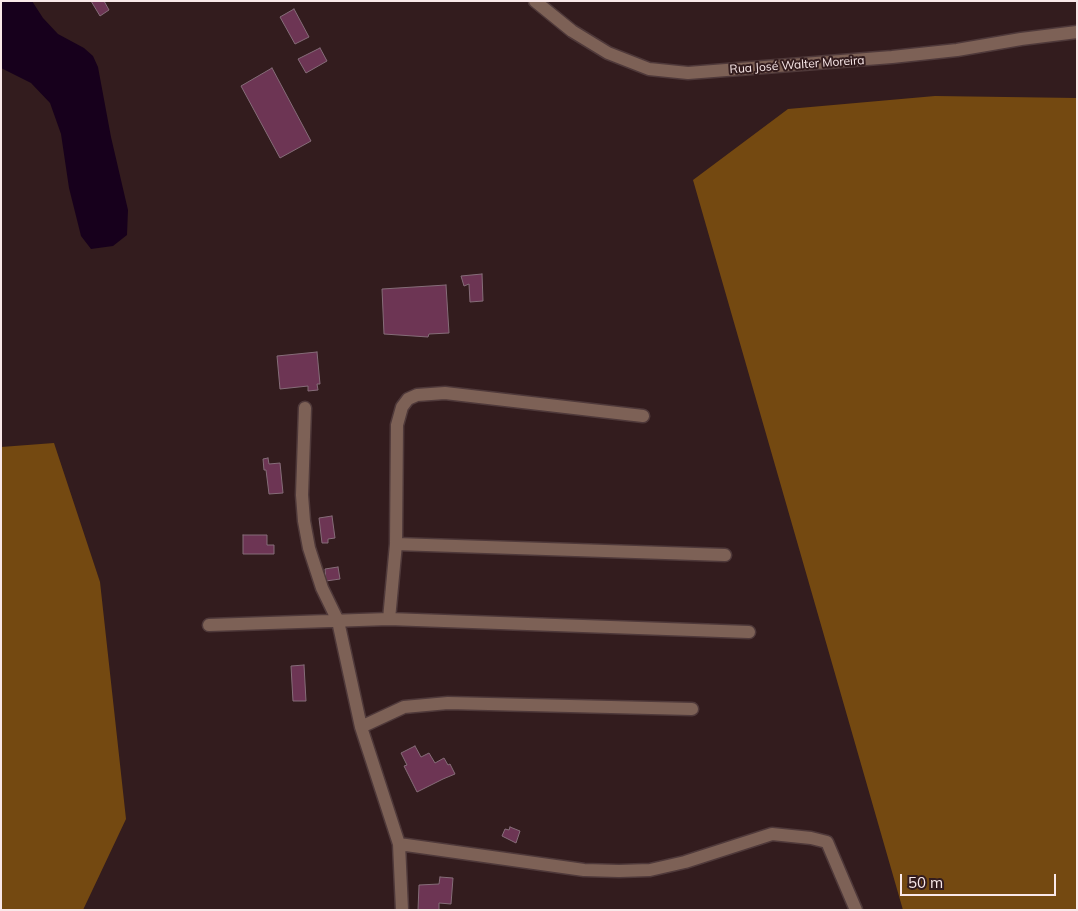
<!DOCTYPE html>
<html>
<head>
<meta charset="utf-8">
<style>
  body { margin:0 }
  #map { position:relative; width:1078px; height:911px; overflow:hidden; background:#331c1e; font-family:Mulish,sans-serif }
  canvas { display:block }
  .frame { position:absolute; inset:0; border:2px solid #f9e8e9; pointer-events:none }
  .scale { position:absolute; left:900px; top:874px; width:156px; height:22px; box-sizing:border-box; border:2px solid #f9e8e9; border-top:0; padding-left:6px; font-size:15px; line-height:18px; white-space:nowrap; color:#f9e8e9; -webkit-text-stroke:4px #331c1e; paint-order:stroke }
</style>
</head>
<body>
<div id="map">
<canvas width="1078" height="911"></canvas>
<div class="frame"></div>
<div class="scale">50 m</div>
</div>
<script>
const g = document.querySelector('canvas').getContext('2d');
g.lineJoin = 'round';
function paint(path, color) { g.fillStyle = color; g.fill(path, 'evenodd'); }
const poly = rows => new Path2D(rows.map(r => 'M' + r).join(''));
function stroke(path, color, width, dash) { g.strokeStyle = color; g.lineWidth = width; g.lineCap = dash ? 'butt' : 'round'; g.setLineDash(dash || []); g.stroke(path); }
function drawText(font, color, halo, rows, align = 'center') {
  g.font = font + ' Mulish,sans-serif'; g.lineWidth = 4; g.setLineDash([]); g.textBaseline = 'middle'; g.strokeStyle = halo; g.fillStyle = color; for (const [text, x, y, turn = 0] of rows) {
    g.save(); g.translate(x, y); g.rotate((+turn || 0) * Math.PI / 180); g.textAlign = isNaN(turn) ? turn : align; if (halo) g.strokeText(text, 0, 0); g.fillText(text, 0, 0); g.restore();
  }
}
paint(poly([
  [935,96,1077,98,1077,910,903,910,693,180,788,109],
  [54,443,100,582,126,819,83,910,1,910,1,447]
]), '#744911');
paint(poly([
  [1,1,32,1,43,18,58,34,84,48,93,56,98,67,111,137,128,210,127,235,113,246,91,249,81,236,69,188,61,134,50,103,31,83,1,68]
]), '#17001c');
const building = poly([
  [91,1,104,1,109,10,100,16,91,1],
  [294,9,309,37,295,44,280,17,294,9],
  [320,48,327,61,306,73,298,59,320,48],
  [272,68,311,141,280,158,241,86,272,68],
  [482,274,483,301,470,302,469,284,464,286,461,276,482,274],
  [446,285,449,333,429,334,428,337,384,334,382,289,446,285],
  [317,352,320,384,317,384,318,390,308,391,308,386,280,389,277,356,317,352],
  [268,458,269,464,280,463,283,493,269,494,266,470,264,470,263,459,268,458],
  [332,516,335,538,328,539,328,543,322,543,319,518,332,516],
  [243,535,267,535,267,545,274,545,274,554,243,554,243,535],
  [338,567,340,579,326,581,325,569,338,567],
  [304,665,306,701,293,701,291,666,304,665],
  [415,746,421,757,429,753,435,763,444,758,448,765,450,764,455,774,443,779,417,792,404,766,407,765,401,753,415,746],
  [510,827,520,831,516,843,502,836,505,829,509,830,510,827],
  [440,877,453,878,451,904,439,903,439,910,418,910,419,885,439,884,440,877]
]);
paint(building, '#6d3554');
stroke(building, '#866d79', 1);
const minor = poly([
  [535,1,572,31,608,53,649,69,688,73,892,57,957,50,1021,39,1077,32],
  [305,408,302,495,304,521,309,548,322,588,338,621,361,727,399,844,402,910],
  [396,544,725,555],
  [389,619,396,544,397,425,402,407,408,399,417,395,445,393,643,416],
  [209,625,389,619,749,632],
  [361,727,404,707,448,703,692,709],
  [399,844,584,870,619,871,650,870,685,862,772,834,811,838,827,842,856,910]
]);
stroke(minor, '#4f393a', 15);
stroke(minor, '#7d6156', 12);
drawText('12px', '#f9e8e9', '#331c1e', [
  ["Rua José Walter Moreira",797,65,-4]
]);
</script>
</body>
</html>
